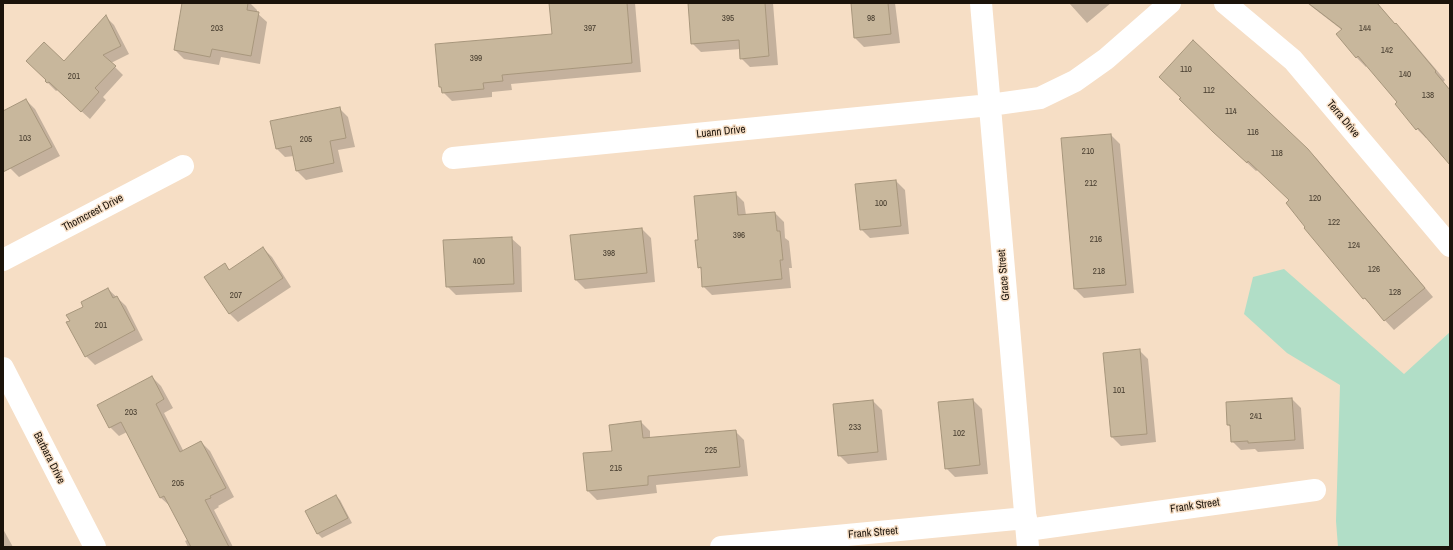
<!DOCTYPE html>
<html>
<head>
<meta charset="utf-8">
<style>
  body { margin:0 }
  #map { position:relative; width:1453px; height:550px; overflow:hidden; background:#f6dec5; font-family:"Archivo Narrow",sans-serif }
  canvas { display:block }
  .frame { position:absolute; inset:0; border:4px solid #1b130a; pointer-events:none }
</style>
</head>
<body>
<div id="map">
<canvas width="1453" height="550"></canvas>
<div class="frame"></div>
</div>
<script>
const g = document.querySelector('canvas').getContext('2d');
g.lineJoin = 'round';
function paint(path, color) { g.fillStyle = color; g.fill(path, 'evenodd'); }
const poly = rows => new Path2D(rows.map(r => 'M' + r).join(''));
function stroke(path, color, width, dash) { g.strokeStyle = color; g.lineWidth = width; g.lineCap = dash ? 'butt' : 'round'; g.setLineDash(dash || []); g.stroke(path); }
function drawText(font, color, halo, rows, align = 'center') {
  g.font = font + ' "Archivo Narrow",sans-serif'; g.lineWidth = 3; g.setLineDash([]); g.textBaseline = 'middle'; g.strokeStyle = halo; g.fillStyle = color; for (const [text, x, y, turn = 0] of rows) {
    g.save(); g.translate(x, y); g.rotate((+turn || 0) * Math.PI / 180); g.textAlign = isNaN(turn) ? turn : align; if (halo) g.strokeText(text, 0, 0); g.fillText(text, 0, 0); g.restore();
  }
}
paint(poly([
  [1284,269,1404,374,1450,332,1450,547,1338,547,1336,521,1340,385,1287,353,1244,314,1253,277]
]), '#b1dec7');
paint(poly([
  [183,3,250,3,257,10,257,13,267,22,260,64,221,57,219,65,184,59,175,50],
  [550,3,635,3,641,72,511,84,512,90,492,92,492,97,452,101,443,92,442,89,440,86,553,35],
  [689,3,773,3,778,65,750,67,741,58,741,49,701,52,692,43],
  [852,3,895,3,900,43,864,47,855,38],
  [1069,3,1111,3,1087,23],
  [1307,3,1377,3,1396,25,1405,33,1445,80,1443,82,1450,90,1450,163,1427,137,1426,138,1417,129,1398,102,1367,65,1366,67,1357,58,1337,34,1342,30],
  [106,17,114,25,129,54,111,63,123,75,103,97,106,100,90,119,58,90,56,91,47,82,64,62],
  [26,100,35,109,60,156,19,177,10,168,3,165,3,112],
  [339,108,348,117,355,147,338,150,343,172,306,180,297,171,294,156,285,157,276,148],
  [1111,135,1120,144,1134,293,1084,298,1075,289],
  [1223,141,1307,149,1317,159,1433,297,1394,330,1364,298,1306,227,1290,200,1258,170,1256,171],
  [896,181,905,190,909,234,870,238,861,229],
  [735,193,744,202,746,215,775,213,784,222,785,238,789,241,792,268,789,268,791,288,712,295,703,286,702,270,699,267,699,241],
  [642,229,651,238,655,282,585,289,576,280],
  [511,238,521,247,522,292,456,295,447,286],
  [263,248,272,257,291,287,238,322,229,313,225,265,230,270],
  [108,289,126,306,143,340,95,365,86,356,85,307],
  [1139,350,1148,359,1156,442,1121,446,1112,437],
  [152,377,161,386,173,408,164,413,184,452,201,442,210,451,234,497,218,506,219,507,214,510,233,547,188,547,185,541,189,539,170,506,161,498,127,432,119,436,110,427],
  [1292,399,1301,408,1304,449,1258,452,1255,449,1241,450,1232,441,1231,427,1228,425],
  [973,400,982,409,988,474,955,477,946,468],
  [873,401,882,410,887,460,848,464,839,455],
  [641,422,650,431,650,439,735,431,744,440,748,476,656,485,657,493,597,500,588,491],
  [336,496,340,500,352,523,322,538,318,534,306,511],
  [3,529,13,547,3,547]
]), '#0003');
const building = poly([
  [182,3,248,3,247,10,259,12,251,56,212,49,210,57,174,50,182,3],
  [549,3,627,3,632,63,502,75,503,81,483,83,484,89,442,93,441,87,439,87,435,44,552,34,549,3],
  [688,3,765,3,769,56,740,59,739,40,691,44,688,3],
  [851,3,888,3,891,34,854,38,851,3],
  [1308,3,1377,3,1395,24,1396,23,1436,71,1435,72,1450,90,1450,165,1418,128,1416,130,1395,104,1397,102,1358,56,1356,58,1336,34,1342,29,1308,3],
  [106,15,121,46,103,55,116,66,95,88,99,92,81,112,49,82,47,83,45,81,46,80,26,61,44,42,64,61,106,15],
  [1193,40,1308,149,1425,288,1384,321,1365,298,1363,299,1304,228,1305,227,1286,203,1289,200,1248,161,1247,163,1213,132,1179,99,1181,98,1159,77,1193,40],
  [26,99,52,147,3,172,3,111,26,99],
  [340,107,346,138,330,141,334,163,296,171,291,146,276,149,270,121,340,107],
  [1111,134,1126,285,1074,289,1061,138,1111,134],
  [896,180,901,226,860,230,855,184,896,180],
  [736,192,738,215,775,212,777,231,780,231,783,260,780,260,782,279,702,287,701,267,698,268,695,240,698,240,694,196,736,192],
  [642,228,647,273,575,280,570,235,642,228],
  [512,237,514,284,446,287,443,240,512,237],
  [263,247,283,278,229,314,204,277,225,263,229,270,263,247],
  [108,288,113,298,117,296,135,330,85,357,66,322,70,321,66,315,83,307,81,302,108,288],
  [1140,349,1147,434,1111,437,1103,353,1140,349],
  [152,376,164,399,156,404,180,452,201,441,226,488,210,496,211,498,205,500,229,547,191,547,164,496,160,498,121,422,109,428,97,405,152,376],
  [1292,398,1295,440,1248,443,1248,441,1231,442,1230,425,1227,425,1226,402,1292,398],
  [973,399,980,465,945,469,938,402,973,399],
  [873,400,878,452,838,456,833,404,873,400],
  [641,421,643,438,736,430,740,467,648,476,648,485,587,491,583,453,612,451,609,425,641,421],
  [336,495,348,518,317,534,305,511,336,495]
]);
paint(building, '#c8b79c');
stroke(building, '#a7967c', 1);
stroke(poly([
  [981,3,1028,547],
  [1225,3,1293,60,1450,246],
  [453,158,990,105,1040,98,1075,81,1106,59,1170,3],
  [3,260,183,166],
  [3,368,95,547],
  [1027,530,1315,490],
  [721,547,1026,518]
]), '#fff', 22);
drawText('9px', '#463c2e', null, [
  ["395",728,19],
  ["98",871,19],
  ["203",217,29],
  ["397",590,29],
  ["144",1365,29],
  ["142",1387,51],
  ["399",476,59],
  ["110",1186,70],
  ["140",1405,75],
  ["201",74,77],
  ["112",1209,91],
  ["138",1428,96],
  ["114",1231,112],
  ["116",1253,133],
  ["103",25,139],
  ["205",306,140],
  ["210",1088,152],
  ["118",1277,154],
  ["212",1091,184],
  ["120",1315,199],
  ["100",881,204],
  ["122",1334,223],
  ["396",739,236],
  ["216",1096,240],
  ["124",1354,246],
  ["398",609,254],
  ["400",479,262],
  ["126",1374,270],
  ["218",1099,272],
  ["128",1395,293],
  ["207",236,296],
  ["201",101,326],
  ["101",1119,391],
  ["203",131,413],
  ["241",1256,417],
  ["233",855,428],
  ["102",959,434],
  ["225",711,451],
  ["215",616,469],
  ["205",178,484]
]);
drawText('11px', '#1b130a', '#f6dec5', [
  ["Terra Drive",1343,119,50],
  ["Luann Drive",721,132,-6],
  ["Thorncrest Drive",93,213,-28],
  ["Grace Street",1004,275,-95],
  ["Barbara Drive",49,458,63],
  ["Frank Street",1195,506,-8],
  ["Frank Street",873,533,-5]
]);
</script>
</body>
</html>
